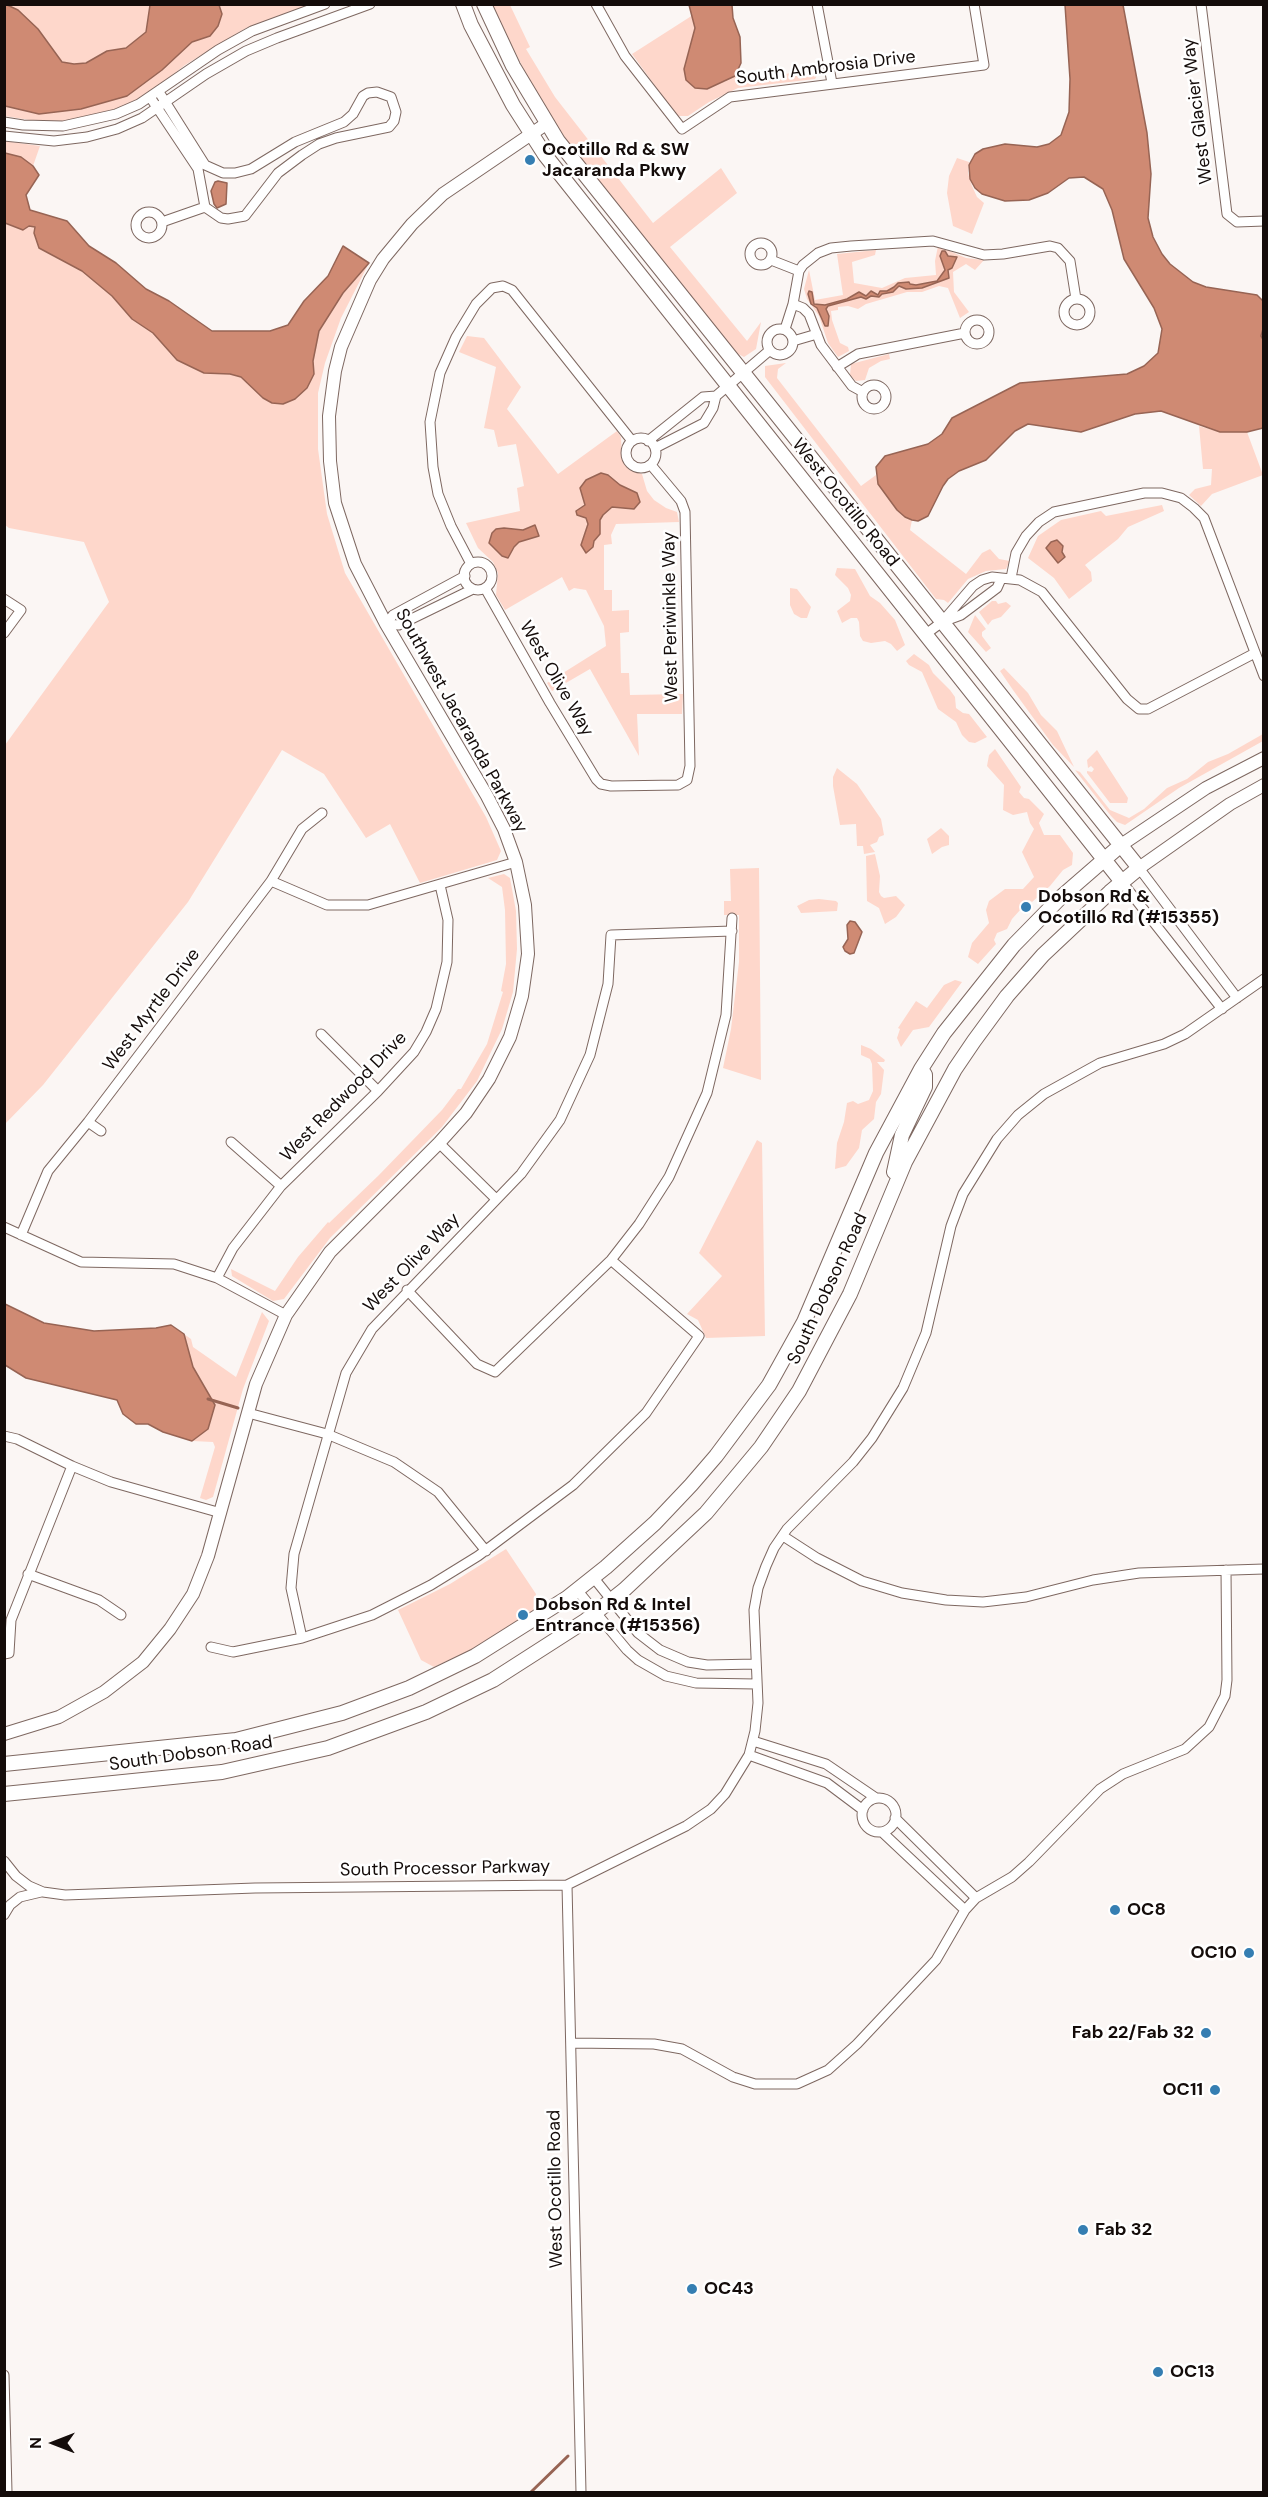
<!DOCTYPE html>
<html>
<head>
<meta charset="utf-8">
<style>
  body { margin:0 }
  #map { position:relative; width:1268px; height:2497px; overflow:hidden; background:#fbf6f4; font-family:"DM Sans",sans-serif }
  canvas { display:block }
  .frame { position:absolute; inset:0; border:6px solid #140c0a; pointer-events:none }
  .north { position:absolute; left:24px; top:2413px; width:60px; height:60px; -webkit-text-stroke:4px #fff; paint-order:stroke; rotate:270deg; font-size:16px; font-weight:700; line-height:24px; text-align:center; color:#140c0a }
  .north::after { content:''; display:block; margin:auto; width:21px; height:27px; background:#140c0a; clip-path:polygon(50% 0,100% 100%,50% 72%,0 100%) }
</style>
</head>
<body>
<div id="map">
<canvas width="1268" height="2497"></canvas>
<div class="frame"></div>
<div class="north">N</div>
</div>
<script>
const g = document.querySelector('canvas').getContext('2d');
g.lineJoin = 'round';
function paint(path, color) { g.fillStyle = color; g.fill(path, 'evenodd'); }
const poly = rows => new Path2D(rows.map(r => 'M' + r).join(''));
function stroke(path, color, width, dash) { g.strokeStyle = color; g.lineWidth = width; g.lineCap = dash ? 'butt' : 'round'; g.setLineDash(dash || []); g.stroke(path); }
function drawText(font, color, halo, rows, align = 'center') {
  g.font = font + ' "DM Sans",sans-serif'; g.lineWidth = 5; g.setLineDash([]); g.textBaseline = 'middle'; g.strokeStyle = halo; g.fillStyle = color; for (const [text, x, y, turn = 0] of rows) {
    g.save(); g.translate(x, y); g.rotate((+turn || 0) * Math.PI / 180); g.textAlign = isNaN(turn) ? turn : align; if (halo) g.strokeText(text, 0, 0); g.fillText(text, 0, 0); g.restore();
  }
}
paint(poly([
  [4,5,313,5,246,28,185,65,141,100,91,119,59,125,5,116],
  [491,5,510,5,530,47,526,49,555,97,653,223,721,168,737,193,670,247,747,341,761,322,756,349,744,357,734,352,572,148,537,95],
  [693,15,695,28,693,42,687,56,724,82,735,76,742,80,821,69,815,79,738,88,709,102,688,116,677,116,632,54],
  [5,141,40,146,33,166,39,175,26,195,30,210,67,221,89,246,116,263,146,289,169,301,212,331,270,331,288,325,304,301,328,276,343,246,369,263,341,318,325,363,318,393,318,449,327,514,345,573,486,817,501,851,497,860,420,883,390,824,366,838,324,774,282,750,188,902,43,1085,5,1124,5,745,109,602,84,542,9,528,5,525],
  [957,158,969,162,968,173,972,186,977,197,984,203,972,234,953,226,947,193,949,176],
  [938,246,966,258,984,260,975,270,966,264,953,272,954,292,969,312,960,318,948,288,939,286,922,292,907,292,866,304,858,309,848,306,838,307,838,310,831,311,832,320,840,343,848,347,849,351,838,357,828,343,819,316,807,299,804,289,809,270,815,300,843,295,837,254,876,250,875,255,852,262,854,283,882,288,905,278,936,275,935,261],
  [467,336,484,338,521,387,507,409,558,474,617,431,621,437,622,458,625,465,630,470,642,474,647,491,654,500,666,508,677,512,679,522,616,524,611,535,612,544,604,545,604,590,612,590,612,611,629,610,629,632,620,633,621,673,629,673,630,695,683,694,682,714,637,714,639,756,590,669,552,691,547,683,606,646,604,626,586,590,574,588,569,591,562,577,505,610,496,595,498,573,493,562,478,548,466,523,520,511,517,488,524,486,516,444,498,447,494,430,484,428,496,367,459,352],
  [889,354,890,359,881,361,869,368,865,380,856,381,850,375,851,364],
  [786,363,778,369,777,378,861,486,876,475,878,484,897,510,905,517,912,520,910,530,966,574,982,553,990,549,999,559,1010,561,1006,569,986,571,968,579,948,603,944,600,936,599,765,377,765,366],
  [1199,426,1220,432,1247,432,1263,475,1212,494,1201,506,1189,495,1195,489,1211,485,1212,469,1203,469],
  [1162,505,1164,511,1128,527,1118,539,1085,565,1091,572,1092,581,1069,599,1054,578,1028,558,1038,536,1061,520,1101,511,1106,516],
  [837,568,855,569,870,596,880,603,895,620,905,645,897,651,891,644,885,641,871,643,863,641,860,636,859,622,857,618,851,618,842,623,837,611,850,601,851,595,848,588,835,575],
  [790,588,797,589,811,607,807,618,801,618,794,614,790,605],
  [992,601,996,601,998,604,1006,602,1011,606,1001,617,992,620,988,625,979,612],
  [975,615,986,629,982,632,982,636,991,648,986,652,968,632],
  [914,654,929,665,933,673,950,690,955,697,956,708,963,713,969,714,987,737,975,743,969,742,962,735,956,722,938,709,922,672,909,665,906,661],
  [1004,668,1028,693,1041,715,1057,731,1074,767,1053,745,1013,690,1000,671],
  [1263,734,1263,741,1179,788,1125,825,1117,822,1111,816,1075,770,1080,772,1110,810,1129,818,1144,809,1167,788,1187,779,1208,762,1228,754],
  [995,749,1021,787,1019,792,1024,798,1029,799,1044,814,1039,823,1044,835,1060,835,1073,853,1072,865,1063,870,1050,886,1032,902,1029,900,1012,919,1007,929,997,933,994,940,996,944,978,964,968,957,972,943,989,923,986,910,989,901,1005,889,1023,889,1034,877,1022,852,1034,829,1030,823,1027,812,1013,815,1003,810,1004,785,987,766,989,755],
  [1097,750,1128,798,1127,803,1110,803,1087,773,1087,771,1092,772,1094,769,1091,766,1088,768,1087,760],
  [837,768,857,784,881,819,884,835,879,837,877,842,870,845,875,852,864,854,863,846,857,846,856,824,840,825,833,786,833,777],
  [941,828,949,836,949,845,942,847,932,854,927,839],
  [875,854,880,876,879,892,881,896,884,898,896,896,905,905,896,917,885,924,879,908,867,901,866,856],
  [759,868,761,1080,723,1068,731,1029,739,962,739,915,724,915,724,901,731,901,730,869],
  [504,874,510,878,516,911,517,949,513,992,502,1029,477,1081,442,1127,330,1238,284,1299,273,1301,232,1276,231,1269,275,1291,298,1257,328,1222,329,1223,378,1176,442,1110,458,1089,461,1089,487,1044,503,992,501,991,506,964,505,910,502,887,488,878],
  [819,899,836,901,838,903,837,911,801,913,797,906,809,900],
  [955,980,962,982,929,1027,913,1030,901,1047,897,1038,900,1029,898,1028,916,1001,927,1008,944,985],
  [861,1045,871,1049,885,1060,884,1062,877,1062,884,1070,881,1094,876,1102,874,1119,862,1130,859,1148,846,1166,835,1169,837,1143,844,1122,847,1103,853,1101,858,1104,869,1100,873,1091,872,1064,870,1059,861,1055],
  [757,1140,762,1143,765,1336,706,1338,698,1320,687,1314,722,1276,699,1253],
  [4,1304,44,1323,94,1331,156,1328,171,1325,191,1339,193,1347,236,1377,262,1312,269,1321,243,1389,213,1497,206,1500,200,1498,215,1447,213,1442,192,1441,163,1432,148,1424,136,1424,123,1414,117,1400,26,1378,5,1365],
  [506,1549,536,1594,533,1612,478,1647,434,1667,421,1660,398,1610,450,1584]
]), '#fed7cb');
const water = poly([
  [5,4,18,10,38,29,62,62,74,64,86,63,107,51,126,48,146,32,150,5,219,5,222,14,218,26,210,36,192,42,162,70,127,96,81,109,39,114,5,106,5,4],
  [689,5,732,5,733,18,740,37,741,63,735,76,707,89,695,88,686,80,684,69,695,28,689,5],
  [1065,5,1123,5,1147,133,1151,174,1148,218,1153,237,1162,254,1170,264,1193,282,1206,287,1257,295,1263,301,1263,329,1261,336,1264,341,1263,428,1247,432,1220,432,1161,411,1135,414,1081,432,1028,424,1015,431,986,460,959,471,948,479,943,486,928,516,918,521,912,520,905,517,897,510,878,484,876,467,885,456,928,444,942,434,952,418,1020,383,1127,374,1144,366,1158,353,1162,329,1154,308,1124,259,1112,210,1103,189,1084,177,1069,178,1048,193,1029,200,1005,201,982,194,975,188,970,179,969,165,975,154,983,149,1005,144,1037,147,1049,144,1061,135,1069,112,1070,79,1065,5],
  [5,153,21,157,33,166,39,175,26,195,30,210,67,221,89,246,116,263,146,289,169,301,212,331,270,331,288,325,304,301,328,276,343,246,369,263,343,293,319,331,313,361,314,374,307,388,295,399,283,404,272,403,263,398,241,377,230,374,204,373,177,360,153,333,132,319,112,296,82,271,39,248,34,233,35,227,29,226,23,230,5,223,5,153],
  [218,181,227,183,226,204,217,208,214,204,211,191,215,182,218,181],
  [942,251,945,251,948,256,957,257,952,268,948,270,949,278,922,288,906,289,899,286,893,292,882,294,879,297,871,296,866,299,861,297,828,306,826,309,829,316,828,326,825,326,817,308,811,304,808,294,809,291,812,292,814,304,825,305,847,299,859,292,866,296,871,291,878,295,880,291,887,291,894,287,898,283,909,282,910,284,916,285,937,281,945,270,940,256,942,251],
  [601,473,608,475,620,485,637,493,640,502,634,509,612,507,603,515,600,520,600,534,594,541,593,547,586,553,581,545,588,524,586,518,577,515,576,511,585,505,580,488,586,480,601,473],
  [535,525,539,536,519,542,514,547,508,558,502,556,489,543,492,533,496,529,504,528,523,530,535,525],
  [1057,540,1063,546,1062,552,1065,557,1058,563,1046,548,1051,542,1057,540],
  [850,921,855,922,862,932,854,953,850,954,845,951,843,947,848,939,847,925,850,921],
  [5,1304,44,1323,94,1331,156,1328,171,1325,184,1334,193,1367,215,1405,208,1429,192,1441,163,1432,148,1424,136,1424,123,1414,117,1400,26,1378,5,1365,5,1304]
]);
paint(water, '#cf8a73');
stroke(water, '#976454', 1.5);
stroke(poly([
  [208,1399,238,1408],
  [531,2492,568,2456]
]), '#976454', 3);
const minor = poly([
  [596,4,625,56,682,129,730,97,984,65,974,4],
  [817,4,832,83],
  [1201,4,1227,214,1237,222,1264,221],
  [150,97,198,169,205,207,221,218,228,219,245,216,278,173,302,155,319,144,336,138,389,127,394,121,396,112,391,97,377,92,368,93,363,96,353,114,344,122,295,142,251,169,235,173,223,173,205,165,159,92],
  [4,122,23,125,63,126,116,114,139,104,218,50,252,31,325,4],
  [4,136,54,141,87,137,117,129,142,118,206,74,246,51,277,38,370,4],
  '136 225a13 13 0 1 1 26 0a13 13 0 1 1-26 0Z',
  [162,222,205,207],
  '750 254a11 11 0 1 1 22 0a11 11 0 1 1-22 0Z',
  [771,260,799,271],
  '1064 312a13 13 0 1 1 26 0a13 13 0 1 1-26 0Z',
  [793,304,803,308,809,314,821,345,852,386,863,392],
  '965 332a12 12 0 1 1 24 0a12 12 0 1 1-24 0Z',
  '767 342a13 13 0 1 1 26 0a13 13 0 1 1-26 0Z',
  [785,329,793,304,799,271,803,265,818,253,831,248,851,246,933,241,984,255,1003,254,1050,246,1058,248,1070,261,1076,299],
  [793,341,817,334],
  [837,367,858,354,965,333],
  '862 397a12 12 0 1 1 24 0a12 12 0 1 1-24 0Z',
  '626 453a15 15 0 1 1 30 0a15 15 0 1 1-30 0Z',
  [648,441,703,397,716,396],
  [655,448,704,423,713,408,716,396,770,350],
  '464 576a14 14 0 1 1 28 0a14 14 0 1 1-28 0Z',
  [471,564,451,526,438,494,433,467,430,422,440,373,456,337,476,304,492,288,503,286,512,290,632,441],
  [1011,578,1016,553,1026,536,1039,522,1054,512,1144,493,1162,493,1181,498,1194,508,1204,518,1264,676],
  [485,588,550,703,596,779,601,784,611,786,678,785,687,780,690,766,685,512,681,501,651,465],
  [4,599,21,610,4,633],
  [942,622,961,615,997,588,1001,579],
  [386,624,399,625,473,589],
  [386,624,393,615,465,576],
  [926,634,942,622,973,586,982,580,992,577,1020,580,1042,592,1127,699,1139,709,1148,709,1255,653],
  [1139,868,1237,998],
  [271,881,327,905,368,905,516,862],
  [1122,882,1222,1009],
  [321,1034,378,1091],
  [88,1122,101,1131],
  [231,1142,281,1186],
  [439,1143,496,1199],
  [4,1227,81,1262,174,1264,217,1278,286,1315],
  [21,1235,48,1171,88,1122,271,881,302,829,322,813],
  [217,1278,233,1248,281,1186,378,1091,414,1052,426,1032,436,1009,447,962,448,920,440,885],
  [407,1290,477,1364,495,1372,611,1260,639,1224,669,1177,707,1093,726,1015,732,918],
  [248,1413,327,1434,394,1462,438,1492,486,1551],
  [4,1436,17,1439,72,1466,111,1482,221,1513],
  [783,1536,817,1558,862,1581,902,1593,946,1600,983,1602,1026,1597,1093,1580,1139,1573,1264,1569],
  [28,1574,99,1600,121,1615],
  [593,1577,638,1633,660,1650,688,1662,707,1665,756,1664],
  [577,1590,627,1650,638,1660,666,1676,696,1683,756,1684],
  [302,1638,291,1588,294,1554,346,1373,372,1329,521,1174,560,1120,590,1055,608,984,611,935,732,931],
  [211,1647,233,1652,302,1638,372,1615,431,1585,478,1556,573,1485,646,1413,699,1336,611,1260],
  [4,1654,9,1653,11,1620,72,1466],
  [753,1741,826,1764,876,1798],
  [749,1755,827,1783,863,1810],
  '862 1815a17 17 0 1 1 34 0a17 17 0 1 1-34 0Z',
  [895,1818,976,1898],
  [882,1832,965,1910],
  [4,1861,16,1876,29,1886,43,1892,65,1895,255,1888,567,1885,686,1826,711,1809,725,1794,749,1755,755,1731,758,1703,754,1610,758,1588,766,1566,774,1548,787,1529,853,1462,872,1438,903,1388,926,1333,951,1226,963,1194,997,1139,1018,1115,1044,1094,1100,1063,1164,1044,1185,1034,1264,979],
  [567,1885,581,2492],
  [4,1915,10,1905,20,1897,41,1892],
  [571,2043,654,2044,682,2049,733,2077,755,2084,797,2084,828,2070,857,2044,936,1960,965,1910,976,1898,1012,1877,1029,1862,1100,1789,1123,1774,1185,1749,1209,1727,1225,1696,1227,1680,1226,1570],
  [4,2375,7,2492]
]);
const tertiary = poly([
  [1121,845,1206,788,1264,758],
  [1139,868,1230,804,1264,785],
  [4,1734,59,1717,104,1692,143,1662,170,1629,193,1594,208,1556,256,1384,286,1315,330,1252,439,1143,466,1113,489,1079,510,1037,522,996,528,954,525,905,516,862,504,829,487,796,386,624,355,564,335,503,330,461,329,416,335,371,341,347,370,280,383,259,412,224,443,194,546,124]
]);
const secondary = poly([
  [463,4,471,25,513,105,545,155,1122,882],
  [894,1172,902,1135,925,1087,925,1075,921,1069],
  [4,1764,236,1740,342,1713,409,1688,475,1656,567,1598,606,1567,655,1523,691,1485,716,1456,769,1385,804,1322,876,1153,921,1069,944,1033,1014,945,1060,898,1121,845],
  [4,1794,222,1772,328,1748,426,1712,493,1680,585,1621,624,1590,706,1513,761,1447,799,1391,850,1294,905,1162,955,1069,974,1041,1007,996,1043,955,1110,892,1139,868,558,141,513,66,484,4]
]);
stroke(minor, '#7e6861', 11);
stroke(tertiary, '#7e6861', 14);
stroke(secondary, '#7e6861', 16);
stroke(minor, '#fff', 9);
stroke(tertiary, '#fff', 12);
stroke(secondary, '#fff', 14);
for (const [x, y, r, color] of [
  [530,160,6,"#357eb2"],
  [1026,907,6,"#357eb2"],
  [523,1615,6,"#357eb2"],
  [1115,1910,6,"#357eb2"],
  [1249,1953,6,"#357eb2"],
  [1206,2033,6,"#357eb2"],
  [1215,2090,6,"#357eb2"],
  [1083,2230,6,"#357eb2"],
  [692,2289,6,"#357eb2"],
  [1158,2372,6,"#357eb2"]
]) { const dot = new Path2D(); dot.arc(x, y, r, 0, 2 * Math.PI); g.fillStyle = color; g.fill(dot); stroke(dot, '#fff', 2); }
drawText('18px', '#140c0a', '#fff', [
  ["South Ambrosia Drive",826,68,-7],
  ["West Glacier Way",1198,111,-97],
  ["West Ocotillo Road",845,503,51],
  ["West Periwinkle Way",671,617,-91],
  ["West Olive Way",556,679,60],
  ["Southwest Jacaranda Parkway",461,721,61],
  ["West Myrtle Drive",152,1010,-53],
  ["West Redwood Drive",344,1097,-46],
  ["West Olive Way",412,1263,-46],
  ["South Dobson Road",828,1289,-65],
  ["South Dobson Road",191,1754,-8],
  ["South Processor Parkway",445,1869,-1],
  ["West Ocotillo Road",556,2189,-91]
]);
drawText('bold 18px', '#140c0a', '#fff', [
  ["Ocotillo Rd & SW",542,150],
  ["Jacaranda Pkwy",542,171],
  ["Dobson Rd &",1038,897],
  ["Ocotillo Rd (#15355)",1038,918],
  ["Dobson Rd & Intel",535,1605],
  ["Entrance (#15356)",535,1626],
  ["OC8",1127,1910],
  ["OC10",1237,1953,"right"],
  ["Fab 22/Fab 32",1194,2033,"right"],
  ["OC11",1203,2090,"right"],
  ["Fab 32",1095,2230],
  ["OC43",704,2289],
  ["OC13",1170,2372]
], 'left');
</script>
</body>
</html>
